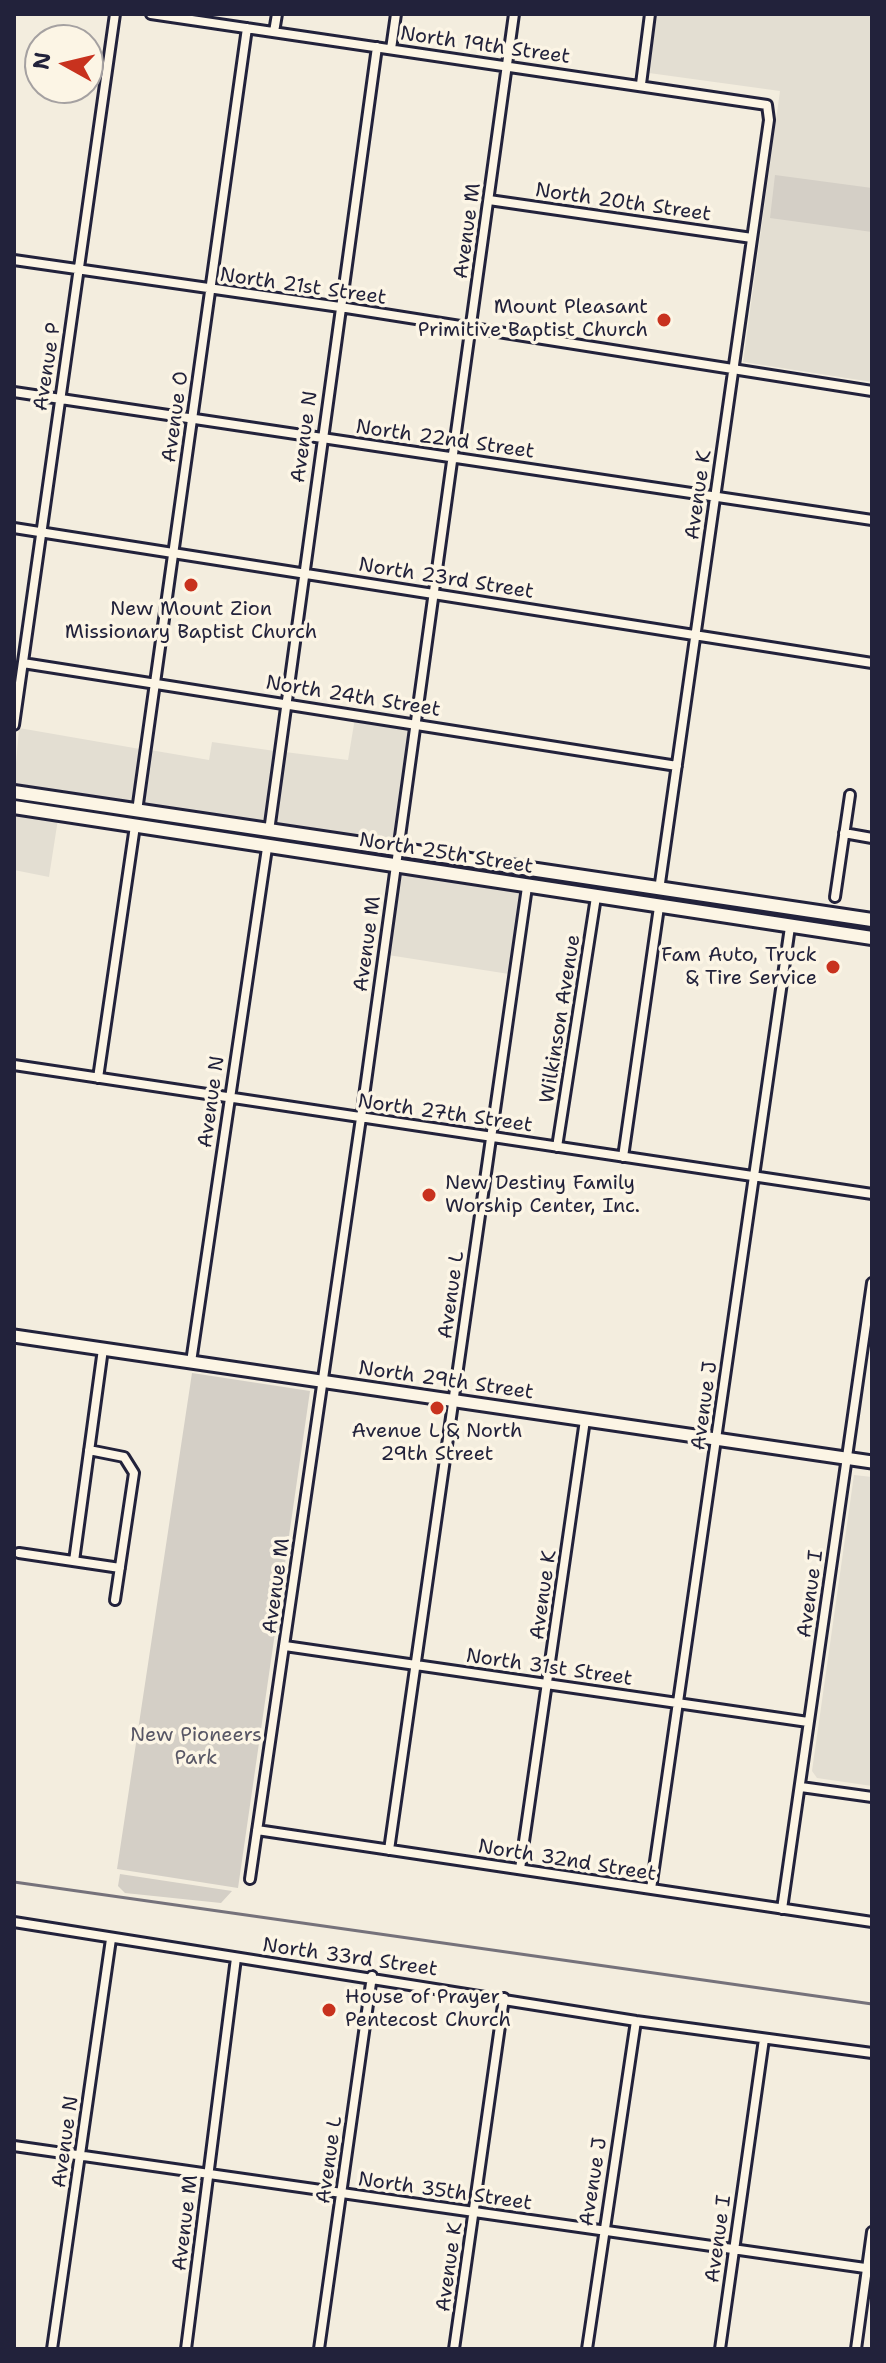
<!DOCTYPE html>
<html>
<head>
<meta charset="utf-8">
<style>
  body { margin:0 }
  #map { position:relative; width:886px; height:2363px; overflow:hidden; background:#f3edde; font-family:"Shantell Sans",sans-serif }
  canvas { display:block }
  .frame { position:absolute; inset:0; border:16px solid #22223b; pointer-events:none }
  .north { position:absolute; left:24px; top:24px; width:80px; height:80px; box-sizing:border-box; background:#fcf5e5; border:2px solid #a5a1a1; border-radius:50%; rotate:278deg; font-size:22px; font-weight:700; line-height:32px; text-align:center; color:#22223b }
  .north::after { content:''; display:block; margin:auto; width:28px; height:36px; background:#c8321e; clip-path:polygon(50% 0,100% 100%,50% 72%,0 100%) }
</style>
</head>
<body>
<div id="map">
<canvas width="886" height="2363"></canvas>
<div class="frame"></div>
<div class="north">N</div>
</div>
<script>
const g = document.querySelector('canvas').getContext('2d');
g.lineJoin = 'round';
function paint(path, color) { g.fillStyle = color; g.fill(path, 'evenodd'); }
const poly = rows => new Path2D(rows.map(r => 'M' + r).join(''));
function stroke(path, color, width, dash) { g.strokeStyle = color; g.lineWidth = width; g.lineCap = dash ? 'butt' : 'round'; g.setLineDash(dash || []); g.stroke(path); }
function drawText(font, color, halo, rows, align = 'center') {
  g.font = font + ' "Shantell Sans",sans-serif'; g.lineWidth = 7; g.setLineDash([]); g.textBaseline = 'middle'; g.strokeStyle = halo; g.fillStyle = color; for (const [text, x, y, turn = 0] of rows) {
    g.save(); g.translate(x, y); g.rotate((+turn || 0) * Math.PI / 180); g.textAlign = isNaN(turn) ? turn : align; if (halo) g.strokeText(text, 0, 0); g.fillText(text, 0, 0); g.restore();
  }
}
paint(poly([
  [657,14,872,14,872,382,743,362,780,91,649,73],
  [355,718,410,726,393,845,275,827,285,752,348,760],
  [19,728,140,749,132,805,14,787],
  [212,742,275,751,265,825,142,807,150,750,209,760],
  [14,812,58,819,49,877,14,870],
  [138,816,391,854,390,861,133,820],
  [399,872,522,891,509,974,388,955],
  [854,1475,872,1477,872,1786,817,1778,812,1771]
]), '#e3ded2');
paint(poly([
  [775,175,872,188,872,232,770,218],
  [192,1373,310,1391,238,1888,117,1869],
  [120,1874,232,1891,221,1903,125,1893,118,1886]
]), '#d4cfc6');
stroke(poly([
  [14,1882,872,2004]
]), '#75727b', 3);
const street = poly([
  [151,14,767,105,769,120,659,890],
  [274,32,277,14],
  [391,49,396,14],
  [641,84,650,14],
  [489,200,752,238],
  [14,260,340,307,872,391],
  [14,392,872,520],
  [14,528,872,663],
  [23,663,677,766],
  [14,725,115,14],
  [137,811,247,28],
  [269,831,377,47],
  [844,833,872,838],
  [835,897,850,795],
  [14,1065,872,1194],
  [98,1078,135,826],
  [557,1147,596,897],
  [623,1157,659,907],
  [191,1362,267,848],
  [89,1450,124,1457,134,1473,115,1600],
  [19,1553,120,1568],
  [74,1561,103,1349],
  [285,1646,808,1722],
  [801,1787,872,1797],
  [257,1830,872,1922],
  [389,1850,527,887],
  [520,1869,585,1420],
  [250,1879,361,1118,514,14],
  [651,1889,790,927],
  [782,1909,872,1283],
  [14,1922,636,2021,872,2053],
  [14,2146,872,2269],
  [52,2349,111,1939],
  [186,2349,236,1958],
  [319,2349,372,1976],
  [454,2349,504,1998],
  [587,2349,636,2021],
  [720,2349,764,2039],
  [856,2349,872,2232]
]);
const secondary = poly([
  [14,1336,872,1462]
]);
const primary = poly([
  [14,792,872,920],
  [14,807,872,938]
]);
stroke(street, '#22223b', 14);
stroke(secondary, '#22223b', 17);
stroke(primary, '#22223b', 18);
stroke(street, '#fcf5e5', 8);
stroke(secondary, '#fcf5e5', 11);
stroke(primary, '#fcf5e5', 12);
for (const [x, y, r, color] of [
  [664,320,8,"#c8321e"],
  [191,585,8,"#c8321e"],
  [833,967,8,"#c8321e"],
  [429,1195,8,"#c8321e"],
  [437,1408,8,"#c8321e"],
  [329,2010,8,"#c8321e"]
]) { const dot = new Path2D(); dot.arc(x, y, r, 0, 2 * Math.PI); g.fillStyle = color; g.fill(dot); stroke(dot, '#fcf5e5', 3); }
drawText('20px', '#22223b', '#fcf5e5', [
  ["North 19th Street",485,46,8],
  ["North 20th Street",623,203,8],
  ["Avenue M",468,231,-82],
  ["North 21st Street",303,287,8],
  ["Avenue P",48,367,-81],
  ["Avenue O",176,417,-82],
  ["Avenue N",305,437,-82],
  ["North 22nd Street",445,440,8],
  ["Avenue K",699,495,-82],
  ["North 23rd Street",446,579,9],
  ["North 24th Street",353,697,9],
  ["North 25th Street",446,854,9],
  ["Avenue M",368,944,-82],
  ["Wilkinson Avenue",561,1019,-81],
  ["Avenue N",212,1102,-82],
  ["North 27th Street",445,1114,8],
  ["Avenue L",452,1295,-82],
  ["North 29th Street",446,1381,8],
  ["Avenue J",705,1406,-82],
  ["Avenue M",277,1586,-82],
  ["Avenue I",811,1594,-82],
  ["Avenue K",544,1595,-82],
  ["North 31st Street",549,1668,8],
  ["North 32nd Street",567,1861,9],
  ["North 33rd Street",350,1958,8],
  ["Avenue N",66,2142,-82],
  ["Avenue L",330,2160,-82],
  ["Avenue J",594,2182,-81],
  ["North 35th Street",445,2192,8],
  ["Avenue M",186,2223,-83],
  ["Avenue I",719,2239,-82],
  ["Avenue K",450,2267,-82]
]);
drawText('20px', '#22223b', '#fcf5e5', [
  ["Mount Pleasant",648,308],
  ["Primitive Baptist Church",648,331],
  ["New Mount Zion",191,610,"center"],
  ["Missionary Baptist Church",191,633,"center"],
  ["Fam Auto, Truck",817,956],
  ["& Tire Service",817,979],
  ["New Destiny Family",445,1184,"left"],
  ["Worship Center, Inc.",445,1207,"left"],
  ["Avenue L & North",437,1432,"center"],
  ["29th Street",437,1455,"center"],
  ["House of Prayer",345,1998,"left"],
  ["Pentecost Church",345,2021,"left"]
], 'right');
drawText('20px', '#575665', '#fcf5e5', [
  ["New Pioneers",196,1736],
  ["Park",196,1759]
]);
</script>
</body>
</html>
